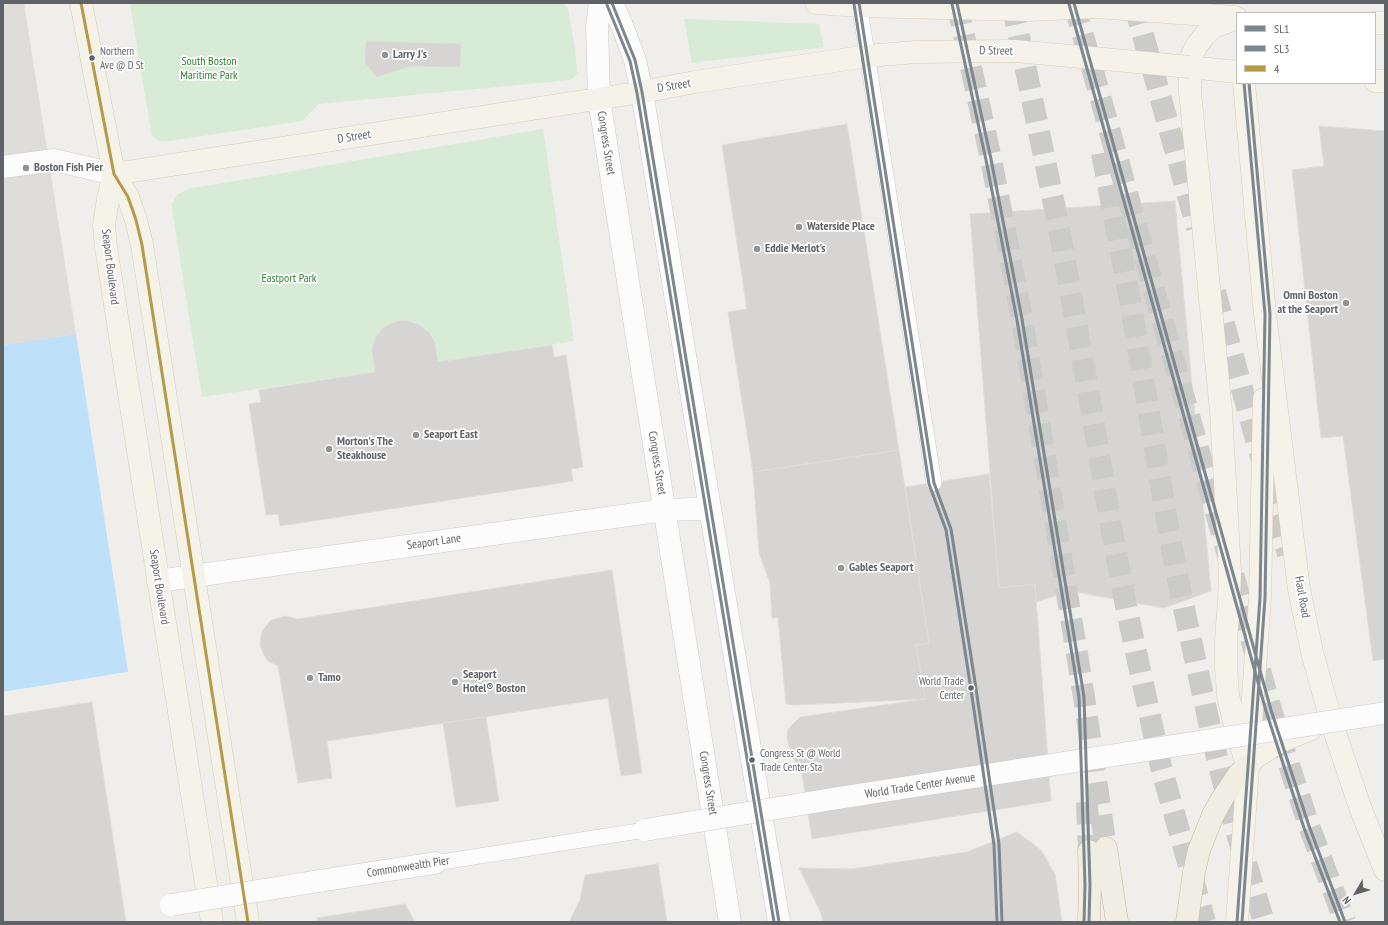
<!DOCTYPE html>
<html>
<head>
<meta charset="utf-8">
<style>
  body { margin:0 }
  #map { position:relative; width:1388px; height:925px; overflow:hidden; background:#efeeea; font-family:"PT Sans Narrow",sans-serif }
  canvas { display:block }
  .frame { position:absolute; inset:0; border:4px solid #5f6368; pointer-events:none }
  .legend { position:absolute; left:1236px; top:12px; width:140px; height:72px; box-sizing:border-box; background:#fff; border:1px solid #bfc1c3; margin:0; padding:5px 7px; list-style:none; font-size:12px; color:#5f6368 }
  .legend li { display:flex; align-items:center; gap:8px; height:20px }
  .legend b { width:20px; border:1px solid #bfc1c3 }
  .north { position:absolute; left:1336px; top:873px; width:40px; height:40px; -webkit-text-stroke:3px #fff; paint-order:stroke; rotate:232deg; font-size:11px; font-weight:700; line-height:16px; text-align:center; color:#5f6368 }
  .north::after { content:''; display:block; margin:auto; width:14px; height:18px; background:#5f6368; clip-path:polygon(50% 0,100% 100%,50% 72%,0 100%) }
</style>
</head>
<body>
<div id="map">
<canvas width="1388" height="925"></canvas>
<div class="frame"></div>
<ul class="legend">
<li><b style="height:5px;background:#7c878e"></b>SL1</li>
<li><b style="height:5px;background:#7c878e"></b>SL3</li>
<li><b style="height:5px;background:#b79a47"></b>4</li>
</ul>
<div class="north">N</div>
</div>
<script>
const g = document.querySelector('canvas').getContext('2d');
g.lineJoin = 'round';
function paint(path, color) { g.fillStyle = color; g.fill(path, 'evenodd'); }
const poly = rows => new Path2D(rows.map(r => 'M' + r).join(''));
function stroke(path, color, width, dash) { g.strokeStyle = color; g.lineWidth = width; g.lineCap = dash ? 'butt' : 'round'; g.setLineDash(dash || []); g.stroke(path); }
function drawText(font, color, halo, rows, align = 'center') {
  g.font = font + ' "PT Sans Narrow",sans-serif'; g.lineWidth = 3.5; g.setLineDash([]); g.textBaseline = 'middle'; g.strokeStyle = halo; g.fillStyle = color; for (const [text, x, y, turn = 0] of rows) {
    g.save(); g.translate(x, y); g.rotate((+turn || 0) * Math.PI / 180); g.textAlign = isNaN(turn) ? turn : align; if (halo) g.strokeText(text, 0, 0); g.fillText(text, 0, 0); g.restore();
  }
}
paint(poly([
  [3,3,24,3,76,334,3,345]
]), '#dfddda');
paint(poly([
  [130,3,563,3,568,9,575,48,577,73,574,77,570,80,319,104,302,121,162,142,153,137,151,132],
  [684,19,819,24,824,47,692,63],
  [543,129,574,341,438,362,435,342,431,334,426,329,415,322,405,320,397,321,386,326,378,333,375,339,372,354,375,372,202,397,172,209,172,203,178,194,188,189]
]), '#d8ebd6');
paint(poly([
  [76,334,128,672,3,692,3,345]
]), '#bfe0f9');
paint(poly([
  [128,672,128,674,3,694,3,692]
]), '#efeeea');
const building = poly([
  [366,41,461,44,460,67,411,66,377,77,365,63,366,41],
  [847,124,899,450,753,472,728,312,747,309,722,145,847,124],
  [1319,126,1385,131,1385,659,1373,661,1343,436,1321,438,1292,170,1324,166,1319,126],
  [1175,201,1211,591,1164,608,1070,591,1036,602,1035,584,999,588,970,214,1175,201],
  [405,320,418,324,429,332,435,342,438,362,552,345,554,357,566,355,583,467,571,469,573,481,280,526,278,514,266,515,249,404,261,402,259,390,375,372,372,350,373,344,377,335,383,328,397,321,405,320],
  [899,450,929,643,916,645,925,699,796,705,786,704,778,618,772,618,770,583,759,553,753,472,899,450],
  [989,474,999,588,1035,584,1051,801,812,839,801,768,796,763,790,751,787,737,788,729,800,717,925,699,916,645,929,643,905,487,989,474],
  [612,570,642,773,621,776,608,698,327,741,332,778,298,783,278,666,268,661,264,655,260,645,261,636,262,631,271,620,285,616,298,619,612,570],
  [92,702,126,922,3,922,3,716,92,702],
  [486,717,499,801,456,807,443,723,486,717],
  [1017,832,1041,850,1055,874,1062,922,823,922,821,913,799,868,851,869,967,852,1017,832],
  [658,864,667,922,569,922,580,900,585,875,658,864],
  [405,904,415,922,317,922,317,918,405,904]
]);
paint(building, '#d6d5d3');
stroke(building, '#deddd9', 1);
stroke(poly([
  [957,3,991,159,1022,319,1084,697,1106,848],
  [1012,3,1059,228,1088,390,1113,537,1126,606,1161,767,1205,922],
  [1074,3,1271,710,1309,826,1345,922],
  [1134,3,1197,228],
  [1102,153,1130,300,1168,527,1181,595,1216,754,1235,827,1264,922],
  [1215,292,1288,554],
  [1087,802,1089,851]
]), '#cbcbca', 22, [22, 11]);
const service = poly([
  [859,3,934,483],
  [435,863,645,830]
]);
const pedestrian = poly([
  [319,881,435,863]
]);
const minor = poly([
  [3,167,54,160,114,174],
  [158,581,664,510,694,509,710,510]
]);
const secondary = poly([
  [600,3,597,26,599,99,730,922],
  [612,3,623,28,635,60,642,92,718,557,779,922]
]);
const primary = poly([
  [81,3,114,174,128,197,136,220,142,245,248,922],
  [816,3,859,6,1028,10,1097,7,1234,17],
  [1237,18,1214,27,1205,35,1197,45,1192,55,1190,67,1190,92,1221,411,1230,572,1229,600,1226,640,1226,667,1228,695,1234,722,1247,766],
  [1375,23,1385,23],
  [1190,67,1237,72],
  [1375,81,1385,81],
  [1244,83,1265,314,1299,589,1312,652,1332,724,1360,807,1385,870],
  [114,174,642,92,695,82,868,56,916,52,1015,51,1148,63],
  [114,174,108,199,104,225,106,247,212,922],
  [1247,766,1256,757,1279,742,1311,729],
  [1237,922,1260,598,1264,399]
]);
const motorway = poly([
  [1106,848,1117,922],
  [1089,851,1090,885,1089,922],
  [1187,922,1194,872,1199,850,1213,815,1222,799,1238,775,1247,766]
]);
stroke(service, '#cbcccc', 16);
stroke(pedestrian, '#cbcccc', 23);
stroke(minor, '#cbcccc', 23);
stroke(secondary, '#cacacb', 23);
stroke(primary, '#d7ceb8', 23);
stroke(motorway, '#c8b996', 23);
stroke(service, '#fdfcfc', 15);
stroke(pedestrian, '#fdfcfc', 22);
stroke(minor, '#fdfcfc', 22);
stroke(secondary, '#fdfcfc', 22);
stroke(primary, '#f4f2e9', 22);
stroke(motorway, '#f0ede3', 22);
const pedestrianBridge = poly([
  [171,905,319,881]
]);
const minorBridge = poly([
  [645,830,832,799,1385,713]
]);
const primaryBridge = poly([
  [1148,63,1190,67]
]);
stroke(pedestrianBridge, '#cbcccc', 23, []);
stroke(minorBridge, '#cbcccc', 23, []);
stroke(primaryBridge, '#d7ceb8', 23, []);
stroke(pedestrianBridge, '#fdfcfc', 22);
stroke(minorBridge, '#fdfcfc', 22);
stroke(primaryBridge, '#f4f2e9', 22);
stroke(poly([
  [612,3,635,60,642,92,779,922],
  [859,3,934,483,951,529,975,682,999,844,1002,922],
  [957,3,991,159,1022,319,1084,697,1090,885,1089,922],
  [1074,3,1271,710,1309,826,1345,922],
  [1237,922,1260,598,1265,314,1244,83]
]), '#7c878e', 3);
stroke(poly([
  [854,4,929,484,946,530,970,683,994,845,997,922],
  [952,4,986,160,1017,320,1079,697,1085,885,1084,922],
  [1069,4,1266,711,1304,828,1340,922],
  [607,5,630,61,637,93,774,922],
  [1242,922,1265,598,1270,314,1249,83]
]), '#7c878e', 3);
stroke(poly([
  [81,3,114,174,128,197,136,220,142,245,248,922]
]), '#b79a47', 3);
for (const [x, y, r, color] of [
  [385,55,4,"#919496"],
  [92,58,3.5,"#5f6368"],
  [26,168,4,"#919496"],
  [799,227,4,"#919496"],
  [757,249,4,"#919496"],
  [1346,303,4,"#919496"],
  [416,435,4,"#919496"],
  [329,449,4,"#919496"],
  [841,568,4,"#919496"],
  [310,678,4,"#919496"],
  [455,682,4,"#919496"],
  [971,688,3.5,"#5f6368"],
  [752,760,3.5,"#5f6368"]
]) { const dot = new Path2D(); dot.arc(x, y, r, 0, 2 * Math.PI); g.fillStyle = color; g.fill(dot); stroke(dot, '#fff', 1.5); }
drawText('11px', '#5f6368', '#fff', [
  ["Northern",100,52],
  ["Ave @ D St",100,66],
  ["World Trade",964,682,"right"],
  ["Center",964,696,"right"],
  ["Congress St @ World",760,754],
  ["Trade Center Sta",760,768]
], 'left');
drawText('12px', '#5f6368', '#fff', [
  ["D Street",996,51,1],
  ["D Street",674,86,-10],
  ["D Street",354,137,-9],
  ["Congress Street",606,143,81],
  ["Seaport Boulevard",110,267,83],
  ["Congress Street",657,463,81],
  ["Seaport Lane",434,542,-8],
  ["Seaport Boulevard",159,587,81],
  ["Haul Road",1302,597,80],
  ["Congress Street",708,783,81],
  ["World Trade Center Avenue",920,786,-9],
  ["Commonwealth Pier",408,867,-9]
]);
drawText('bold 12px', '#5f6368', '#fff', [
  ["Larry J's",393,55],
  ["Boston Fish Pier",34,168],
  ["Waterside Place",807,227],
  ["Eddie Merlot's",765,249],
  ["Omni Boston",1338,296,"right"],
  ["at the Seaport",1338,310,"right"],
  ["Seaport East",424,435],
  ["Morton's The",337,442],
  ["Steakhouse",337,456],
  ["Gables Seaport",849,568],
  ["Seaport",463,675],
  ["Hotel® Boston",463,689],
  ["Tamo",318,678]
], 'left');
drawText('12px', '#348238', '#fff', [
  ["South Boston",209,62],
  ["Maritime Park",209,76],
  ["Eastport Park",289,279]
]);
</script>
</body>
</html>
